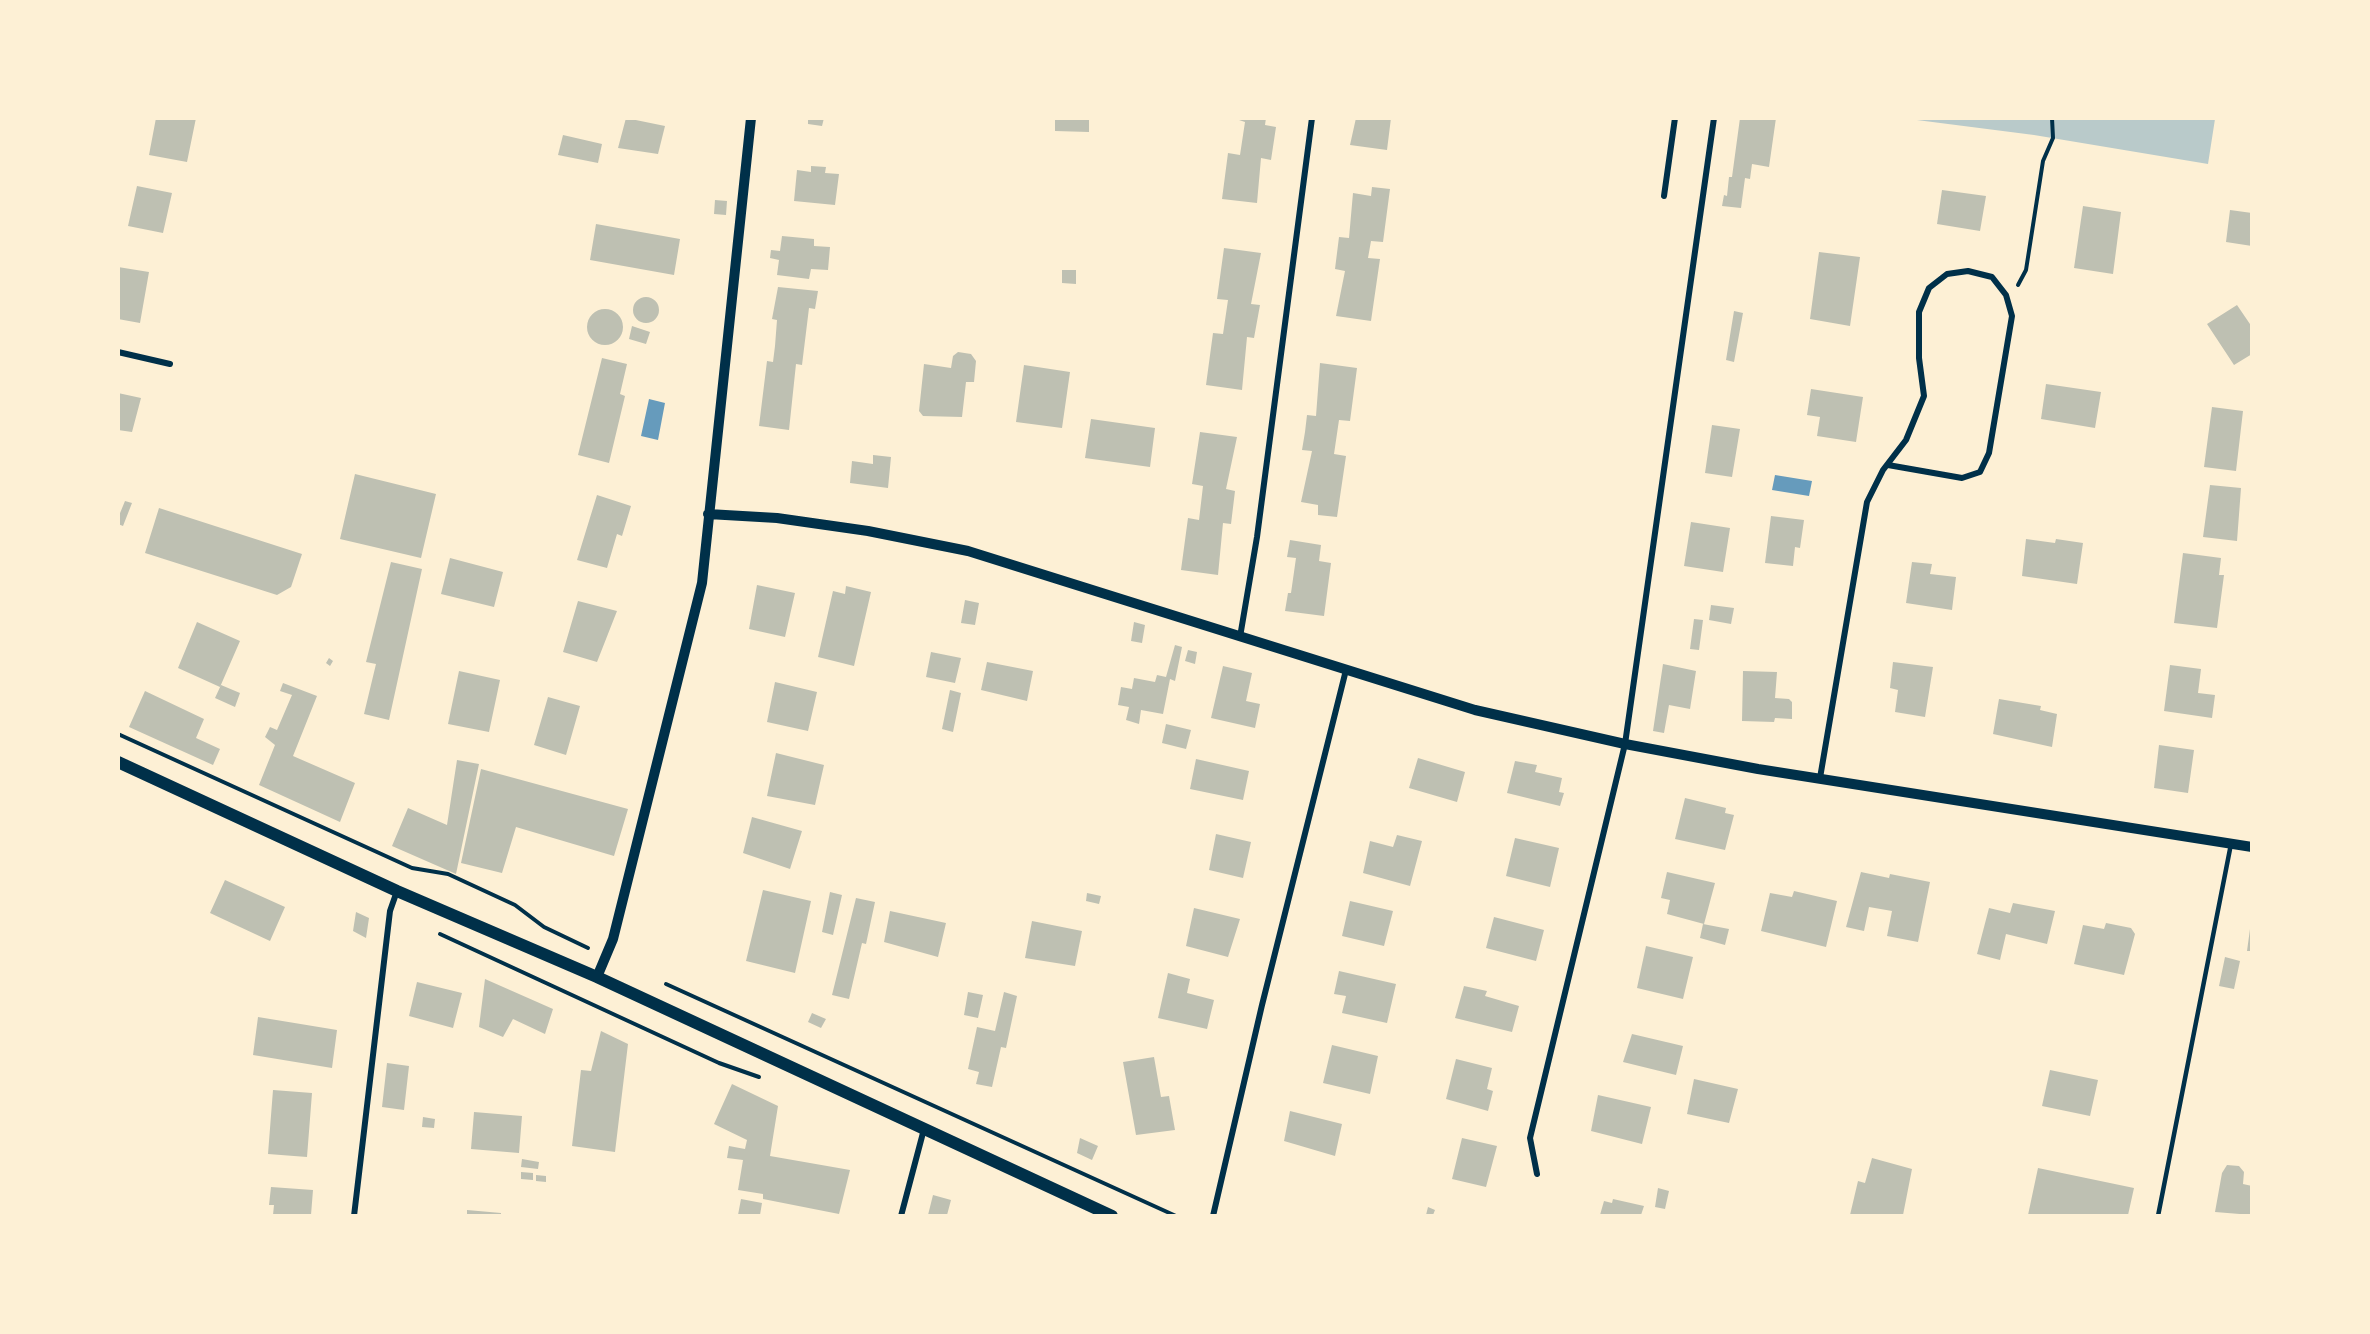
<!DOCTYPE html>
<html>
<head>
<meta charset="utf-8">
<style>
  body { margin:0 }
  #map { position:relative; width:2370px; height:1334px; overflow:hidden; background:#fdf0d5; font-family:Literata,serif }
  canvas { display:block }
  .frame { position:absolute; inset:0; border:120px solid #fdf0d5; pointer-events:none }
</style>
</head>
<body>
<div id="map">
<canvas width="2370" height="1334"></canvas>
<div class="frame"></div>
</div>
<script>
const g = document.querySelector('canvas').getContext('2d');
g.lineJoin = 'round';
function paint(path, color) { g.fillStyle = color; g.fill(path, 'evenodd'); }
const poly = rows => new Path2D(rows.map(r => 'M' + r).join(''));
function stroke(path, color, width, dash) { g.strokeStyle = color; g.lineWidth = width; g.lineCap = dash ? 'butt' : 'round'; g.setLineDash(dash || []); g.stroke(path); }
paint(poly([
  [1909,119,2215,119,2208,164,2034,135]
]), '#b9caca');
paint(poly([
  [649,399,665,403,658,440,641,436],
  [1775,475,1812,481,1809,496,1772,490]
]), '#669bbc');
paint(poly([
  [156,118,196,118,187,162,149,155],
  [626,118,665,126,658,154,618,148],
  [808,118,824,118,822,126,808,124],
  [1055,118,1089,118,1089,132,1055,131],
  [1233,118,1266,118,1265,125,1276,127,1271,160,1261,158,1257,203,1222,199,1228,153,1240,155,1245,122],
  [1356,118,1391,118,1387,150,1350,145],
  [1740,118,1776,118,1769,167,1752,164,1750,179,1745,178,1741,208,1722,206,1724,195,1727,196,1729,177,1732,177],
  [563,135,602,144,598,163,558,155],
  [811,166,826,167,825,173,839,174,835,205,794,201,797,170,811,172],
  [137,186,172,193,163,233,128,226],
  [1372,187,1390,189,1383,242,1371,241,1368,258,1380,259,1371,321,1336,316,1345,271,1335,269,1339,237,1349,238,1353,193,1371,196],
  [1942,190,1986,196,1980,231,1937,224],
  [715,200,727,201,726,215,714,214],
  [2083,206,2121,212,2113,274,2074,268],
  [2230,210,2252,213,2252,246,2226,242],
  [596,224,680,239,674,275,590,260],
  [782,236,814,239,814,246,830,247,828,270,811,269,809,279,777,275,779,260,770,258,771,250,780,251],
  [1224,248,1261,253,1251,304,1260,305,1254,338,1247,337,1242,390,1206,385,1213,333,1223,334,1228,300,1217,299],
  [1819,252,1860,257,1850,326,1810,319],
  [118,267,149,272,140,323,118,319],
  [1062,270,1076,270,1076,284,1062,283],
  [778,287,818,291,815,309,809,308,802,365,796,364,789,430,759,426,767,361,773,362,775,346,777,320,772,319],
  '633 310a13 13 0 1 1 26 0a13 13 0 1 1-26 0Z',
  [2237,305,2252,327,2252,354,2234,365,2207,324],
  '587 327a18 18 0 1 1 36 0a18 18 0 1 1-36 0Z',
  [1734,311,1743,313,1734,362,1726,360],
  [632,326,650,332,646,344,629,339],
  [958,352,971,354,976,361,974,382,966,382,962,417,923,416,919,411,924,364,951,368,953,356],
  [602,358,627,364,620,394,625,396,609,463,578,455],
  [1320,363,1357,368,1350,421,1339,420,1334,454,1346,456,1337,517,1318,515,1318,505,1301,502,1312,451,1302,450,1305,432,1307,415,1316,416],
  [1024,365,1070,372,1062,428,1016,422],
  [2046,384,2101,392,2095,428,2041,419],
  [1811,389,1863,397,1856,442,1817,436,1820,417,1807,415],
  [118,393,141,398,132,432,118,430],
  [2212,407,2243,411,2236,471,2204,467],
  [1091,419,1155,428,1150,467,1085,458],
  [1712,425,1740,429,1732,477,1705,473],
  [1200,432,1237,437,1226,489,1235,491,1231,524,1223,523,1218,575,1181,570,1188,518,1199,520,1203,486,1192,484],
  [873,455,891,457,888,488,850,483,852,461,873,464],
  [355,474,436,494,421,558,340,539],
  [2210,485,2241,488,2237,541,2203,537],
  [597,495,631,506,622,536,617,534,607,568,577,560],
  [125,501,132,503,123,526,118,524,118,518],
  [159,508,302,554,291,587,277,595,145,553],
  [1771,516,1804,520,1800,548,1795,547,1793,566,1765,563],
  [1691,522,1730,528,1723,572,1684,566],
  [2026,539,2055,543,2056,539,2083,543,2077,584,2022,576],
  [1290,540,1321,545,1319,561,1331,563,1324,616,1285,611,1288,593,1291,593,1296,558,1287,557],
  [2183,553,2221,558,2219,575,2224,575,2217,628,2174,623],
  [450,558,503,572,494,607,441,594],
  [391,562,422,569,389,720,364,714,376,664,366,662],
  [1912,562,1932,564,1930,574,1956,577,1952,610,1906,603],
  [757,585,795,593,785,637,749,629],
  [846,586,871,592,854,666,818,657,833,591,845,594],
  [965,600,979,603,975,625,961,623],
  [578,601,617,611,597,662,563,652],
  [1711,605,1734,608,1731,624,1709,620],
  [1694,619,1703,620,1699,650,1690,649],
  [197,622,240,641,220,687,178,668],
  [1134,622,1145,625,1142,643,1131,641],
  [1175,645,1182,647,1175,681,1170,679,1163,714,1141,710,1139,724,1126,720,1129,707,1118,705,1121,687,1132,689,1134,678,1155,682,1157,675,1166,677],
  [1188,650,1197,652,1195,664,1185,661],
  [931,652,961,658,955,683,926,677],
  [329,658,333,661,330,666,326,663],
  [987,662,1033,671,1027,701,981,690],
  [1893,662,1933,667,1925,717,1895,712,1898,690,1890,688],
  [1663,664,1696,671,1690,709,1669,705,1664,733,1653,731],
  [2170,665,2201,669,2198,693,2215,695,2212,718,2164,711],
  [1223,666,1252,673,1246,701,1260,704,1255,728,1211,718],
  [459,671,500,680,489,732,448,724],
  [1743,671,1777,672,1775,698,1789,699,1792,702,1792,719,1775,718,1774,722,1742,721],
  [775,682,817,692,808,731,767,722],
  [283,683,317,696,293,756,355,783,340,822,259,785,275,745,265,737,270,727,277,730,292,695,280,691],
  [221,685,240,693,235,707,215,698],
  [950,690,961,693,953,732,942,729],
  [145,691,204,719,196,738,220,749,213,765,129,727],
  [548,697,580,706,566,755,534,745],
  [1999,699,2041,706,2040,710,2057,714,2052,747,1993,734],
  [1166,724,1191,730,1186,749,1162,743],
  [2159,745,2194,750,2188,793,2154,788],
  [776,753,824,765,815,805,767,796],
  [1418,758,1465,772,1457,802,1409,788],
  [1196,759,1249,771,1243,800,1190,789],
  [457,760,479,764,456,874,392,846,408,808,447,825],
  [1515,761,1537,765,1535,772,1562,778,1559,792,1564,793,1560,806,1507,793],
  [481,769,628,809,614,856,516,827,502,873,461,863],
  [1685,798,1726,808,1725,813,1734,815,1725,850,1675,839],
  [752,817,802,831,790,869,743,853],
  [1216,834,1251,842,1243,878,1209,870],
  [1397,835,1422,841,1410,886,1363,873,1370,841,1393,847],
  [1515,838,1559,848,1550,887,1506,876],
  [1667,872,1715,883,1704,924,1667,914,1670,900,1661,898],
  [1861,872,1889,878,1890,874,1930,882,1918,942,1887,936,1892,911,1869,907,1864,931,1846,927],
  [225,880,285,907,270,941,210,913],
  [763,890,811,901,795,973,746,961],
  [1794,891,1837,901,1826,947,1761,931,1770,893,1792,897],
  [830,892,842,895,833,935,822,932],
  [1087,893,1101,896,1099,904,1086,901],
  [856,898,875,902,866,944,862,943,849,999,832,995],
  [1350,901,1393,911,1384,946,1342,936],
  [2013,903,2055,911,2047,944,2006,934,2000,960,1977,954,1989,908,2010,913],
  [1194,908,1240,919,1228,957,1186,946],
  [890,911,946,923,938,957,884,942],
  [356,912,369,918,366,938,353,931],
  [1494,917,1544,930,1536,961,1486,948],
  [1032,921,1082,931,1075,966,1025,958],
  [2106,923,2131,928,2135,934,2124,975,2074,964,2083,925,2104,929],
  [1703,924,1729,929,1725,945,1700,938],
  [2250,929,2252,929,2252,951,2247,951],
  [1646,946,1693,957,1683,999,1637,988],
  [2225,957,2240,961,2234,989,2219,986],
  [1339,971,1396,984,1387,1023,1342,1013,1346,996,1334,994],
  [1168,973,1190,979,1187,993,1214,1000,1207,1029,1158,1018],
  [485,979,553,1009,545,1034,513,1019,503,1037,479,1027],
  [417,982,462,993,453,1028,409,1016],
  [1464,986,1487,991,1485,996,1519,1006,1512,1032,1455,1018],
  [968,992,983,995,978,1018,964,1015],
  [1004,992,1017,996,1006,1048,1001,1047,992,1087,976,1084,979,1072,968,1069,977,1027,995,1031],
  [812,1013,826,1019,821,1028,808,1022],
  [258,1017,337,1030,332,1068,253,1055],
  [601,1031,628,1044,615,1152,572,1146,581,1070,591,1071],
  [1632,1034,1683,1046,1676,1075,1623,1062],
  [1332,1045,1378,1056,1370,1094,1323,1083],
  [1154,1057,1161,1097,1169,1096,1175,1130,1136,1135,1123,1062],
  [1456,1059,1492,1068,1487,1089,1493,1091,1488,1111,1446,1099],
  [387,1063,409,1066,404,1110,382,1107],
  [2050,1070,2098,1080,2090,1116,2042,1106],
  [1694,1079,1738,1089,1729,1123,1687,1114],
  [732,1084,778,1106,770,1156,850,1170,839,1214,763,1199,763,1194,738,1190,743,1160,727,1158,729,1146,745,1149,747,1140,714,1124],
  [273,1090,312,1093,307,1157,268,1154],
  [1598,1095,1651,1107,1642,1144,1591,1131],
  [1290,1111,1342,1124,1335,1156,1284,1141],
  [474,1112,522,1116,519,1153,471,1149],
  [423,1117,435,1119,434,1128,422,1127],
  [1080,1138,1098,1146,1092,1160,1077,1153],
  [1462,1138,1497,1146,1486,1187,1452,1179],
  [1872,1158,1912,1169,1903,1215,1850,1215,1858,1181,1865,1183],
  [522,1159,539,1162,538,1169,521,1167],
  [2227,1165,2239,1166,2244,1172,2243,1184,2252,1186,2252,1215,2215,1212,2222,1173],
  [2038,1168,2134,1188,2128,1215,2028,1215],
  [521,1172,533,1173,533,1180,521,1179],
  [536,1175,546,1176,546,1182,536,1181],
  [271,1187,313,1190,311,1215,273,1215,274,1205,269,1205],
  [1658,1188,1669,1191,1665,1209,1655,1207],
  [933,1195,951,1200,947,1215,928,1215],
  [741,1199,762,1203,760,1215,738,1215],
  [1613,1199,1644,1206,1641,1215,1600,1215,1604,1201,1612,1203],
  [1428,1207,1435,1210,1433,1215,1426,1215],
  [467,1210,501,1213,501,1215,467,1215]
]), '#bec0b2');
stroke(poly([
  [2018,285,2026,270,2043,161,2053,138,2052,118],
  [118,734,412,868,448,874,515,905,544,927,588,948],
  [440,934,719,1063,759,1077],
  [666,984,1176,1216]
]), '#003049', 4);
stroke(poly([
  [2158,1216,2231,844]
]), '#003049', 4.5);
stroke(poly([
  [1664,196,1675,118],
  [118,352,170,364],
  [1240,637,1257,537,1312,118],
  [1820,778,1867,502,1883,470,1906,440,1924,396,1919,358,1919,312,1929,288,1947,274,1968,271,1992,277,2006,295,2012,316,1989,453,1980,472,1962,478,1888,465],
  [1537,1174,1530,1138,1625,744,1714,118],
  [354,1216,390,911,397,891],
  [901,1216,924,1129],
  [1213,1216,1262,1005,1346,670]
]), '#003049', 6);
stroke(poly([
  [708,514,777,518,868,531,968,551,1475,710,1625,744,1758,769,2252,847],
  [597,977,613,939,702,583,751,118]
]), '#003049', 10);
stroke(poly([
  [118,762,397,891,597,977,1112,1216]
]), '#003049', 12);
</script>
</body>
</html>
